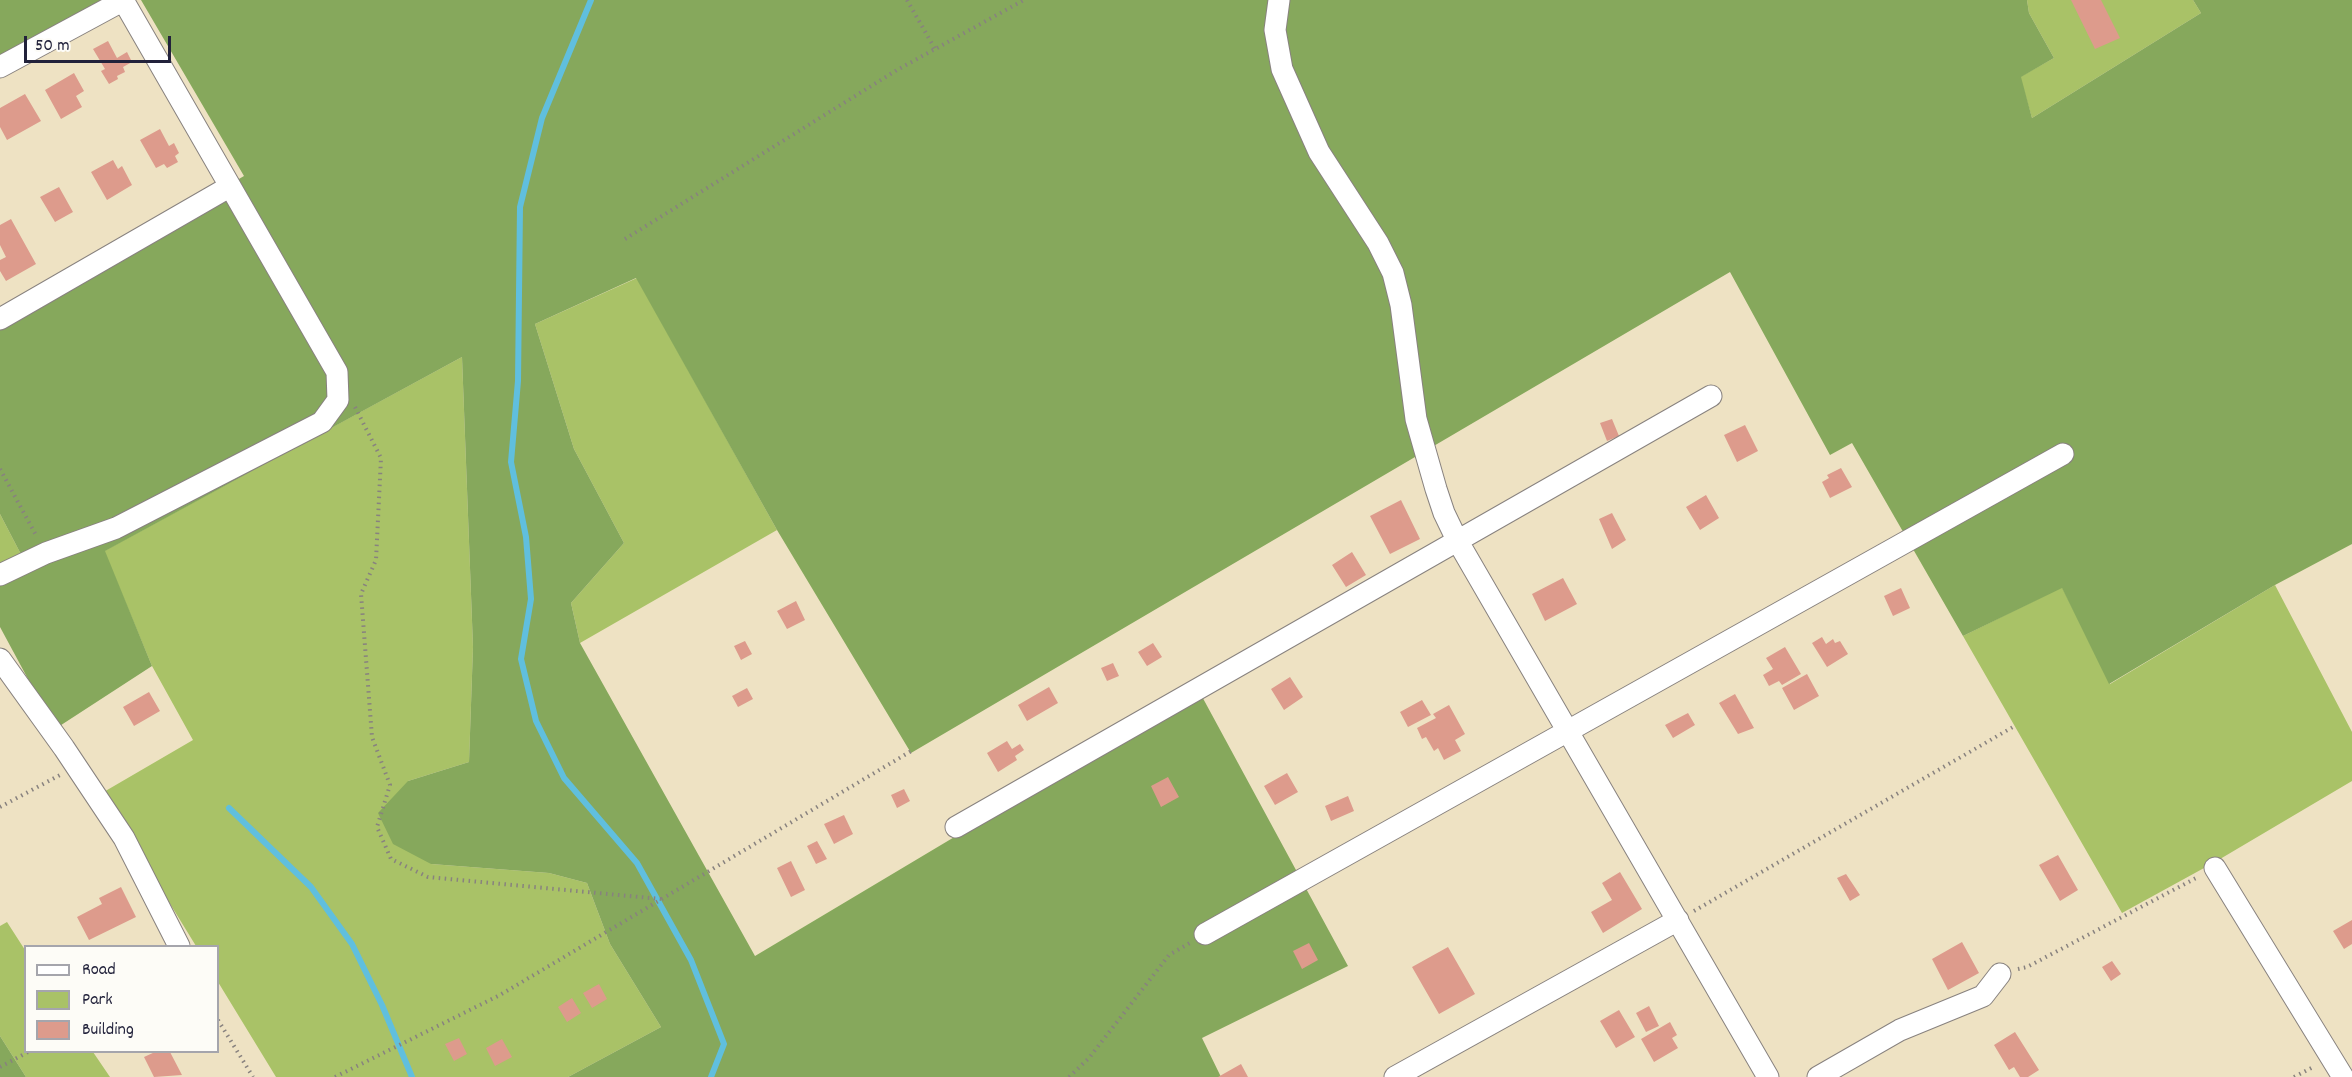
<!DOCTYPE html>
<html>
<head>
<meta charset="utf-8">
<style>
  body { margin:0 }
  #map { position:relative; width:2352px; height:1077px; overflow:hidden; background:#eee2c3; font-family:Dekko,sans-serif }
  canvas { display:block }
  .legend { position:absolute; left:24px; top:945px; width:195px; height:108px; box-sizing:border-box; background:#fdfcf7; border:2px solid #a5a5ac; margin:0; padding:8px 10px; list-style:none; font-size:18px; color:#22223b }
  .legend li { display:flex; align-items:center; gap:12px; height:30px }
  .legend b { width:30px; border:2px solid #a5a5ac }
  .scale { position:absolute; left:24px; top:36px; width:147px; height:27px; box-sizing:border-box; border:3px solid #22223b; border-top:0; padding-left:8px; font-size:18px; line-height:21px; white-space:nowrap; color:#22223b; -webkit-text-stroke:4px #fdfcf7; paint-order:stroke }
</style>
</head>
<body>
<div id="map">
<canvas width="2352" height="1077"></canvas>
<ul class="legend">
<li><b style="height:8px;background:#fff"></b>Road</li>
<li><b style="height:16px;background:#a9c267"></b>Park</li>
<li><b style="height:16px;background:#dd9b8c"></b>Building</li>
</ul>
<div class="scale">50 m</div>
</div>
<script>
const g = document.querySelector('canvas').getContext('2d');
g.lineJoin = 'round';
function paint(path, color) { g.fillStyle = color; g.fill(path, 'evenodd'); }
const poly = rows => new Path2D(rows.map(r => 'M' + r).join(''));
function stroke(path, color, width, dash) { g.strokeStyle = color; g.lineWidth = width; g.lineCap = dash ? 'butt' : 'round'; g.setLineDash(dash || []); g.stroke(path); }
paint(poly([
  [2027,0,2193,0,2201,13,2032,118,2020,77,2054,58,2029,13],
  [637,278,777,530,580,643,571,603,624,543,574,449,535,324],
  [462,357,473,647,469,762,408,781,431,864,549,873,587,883,610,944,661,1027,568,1077,276,1077,218,982,218,946,196,946,102,793,193,740,152,666,104,551],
  [0,514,26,564,0,582],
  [2275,585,2352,732,2352,781,2215,862,2122,913,1963,636,2062,587,2110,684],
  [7,922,25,950,26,1052,93,1052,110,1077,26,1077,0,1036,0,926]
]), '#a9c267');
paint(poly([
  [0,0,106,0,0,57],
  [141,0,2027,0,2029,13,2054,58,2021,77,2032,118,2201,13,2193,0,2352,0,2352,544,2275,585,2109,684,2062,588,1963,636,1852,443,1830,455,1730,272,911,753,777,530,636,278,535,324,574,449,624,543,571,603,580,643,755,956,1199,691,1348,966,1202,1038,1221,1077,568,1077,661,1027,610,944,587,883,549,873,431,864,393,844,378,813,408,781,469,762,473,647,462,357,105,551,152,666,55,729,0,627,0,582,26,564,0,514,0,319,244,176],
  [0,1036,26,1077,0,1077]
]), '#86a85c');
stroke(poly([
  [591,0,542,118,520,207,518,381,511,462,526,537,531,599,521,659,536,721,564,778,637,863,691,960,724,1044,711,1077],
  [229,808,311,887,352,944,382,1005,412,1077]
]), '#60bfde', 6);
paint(poly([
  [2071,0,2101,0,2120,38,2095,49],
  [108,41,117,58,127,52,132,62,123,67,125,72,117,76,118,79,109,84,101,71,105,69,93,49],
  [74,73,84,91,76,96,82,107,61,119,45,90],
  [25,94,41,121,7,140,0,127,0,108],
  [160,129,169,146,174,143,179,153,175,156,178,162,167,168,164,164,156,168,140,140],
  [113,160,118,169,122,166,132,185,107,200,91,172],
  [59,187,73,212,55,222,40,197],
  [11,219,36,264,6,281,0,271,0,260,6,257,0,245,0,225],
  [1612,419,1619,436,1607,441,1600,423],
  [1745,425,1758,451,1737,462,1724,435],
  [1841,468,1852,487,1830,498,1822,482,1829,478,1827,475],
  [1706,495,1719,518,1700,530,1686,507],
  [1401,500,1420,539,1390,554,1370,516],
  [1612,513,1626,540,1612,549,1599,519],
  [1352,552,1366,575,1346,587,1332,565],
  [1563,578,1577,604,1545,621,1532,594],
  [1901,588,1910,608,1893,616,1884,596],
  [796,601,805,620,787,629,777,611],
  [1822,637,1826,644,1833,639,1835,643,1840,641,1848,654,1827,667,1812,643],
  [745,641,752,654,741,660,734,646],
  [1153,643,1162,657,1147,666,1138,652],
  [1785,647,1801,674,1782,685,1779,681,1769,686,1763,675,1773,669,1766,658],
  [1113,663,1119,676,1107,681,1101,668],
  [1807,674,1819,696,1794,710,1782,688],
  [1290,677,1303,697,1284,710,1271,689],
  [1049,687,1058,703,1027,721,1018,705],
  [747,688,753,699,738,707,732,696],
  [149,692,160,711,134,726,123,707],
  [1735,694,1754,728,1738,734,1719,703],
  [1422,700,1431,715,1408,727,1400,712],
  [1449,705,1465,734,1455,740,1461,751,1444,760,1438,748,1434,751,1426,737,1422,739,1417,728,1436,718,1433,714],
  [1688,713,1695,725,1673,738,1665,725],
  [1007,741,1012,749,1020,744,1024,750,1015,756,1017,760,998,772,987,753],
  [1287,773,1298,792,1275,805,1264,786],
  [1168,777,1179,797,1161,807,1151,786],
  [904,789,910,801,897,808,891,795],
  [1348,796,1354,811,1331,821,1325,806],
  [844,815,853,834,834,844,824,824],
  [817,841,827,859,816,864,807,846],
  [2058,855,2078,890,2060,901,2039,865],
  [791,861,805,890,791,897,777,868],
  [1620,872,1642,909,1603,933,1591,912,1612,900,1602,883],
  [1846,874,1860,895,1850,901,1837,878],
  [121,887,136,917,89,940,77,917,102,904,99,898],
  [2352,920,2352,944,2344,949,2333,931],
  [1962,942,1979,973,1948,990,1932,959],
  [1309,943,1318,960,1302,969,1293,951],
  [1448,947,1475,994,1439,1014,1412,967],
  [2112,961,2121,974,2111,981,2102,967],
  [599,984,607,999,592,1008,583,993],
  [572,998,581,1013,567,1022,558,1007],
  [1649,1006,1659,1026,1646,1032,1636,1013],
  [1619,1010,1635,1037,1616,1048,1600,1021],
  [1670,1022,1677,1035,1672,1038,1678,1048,1654,1062,1641,1039],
  [2015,1032,2039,1070,2028,1077,2020,1077,2014,1067,2009,1070,1994,1045],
  [459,1038,467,1054,454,1061,445,1044],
  [502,1039,512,1057,495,1066,486,1048],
  [155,1052,170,1052,182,1075,154,1077,144,1057],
  [1241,1064,1248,1077,1218,1077]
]), '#dd9b8c');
const minor = poly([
  [1279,0,1275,30,1282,69,1319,152,1378,243,1393,273,1401,305,1416,419,1436,489,1444,513,1457,540,1768,1077],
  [0,67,124,0],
  [0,319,229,187],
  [0,575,46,553,116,528,322,422,338,400,337,372,123,0],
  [0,659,64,748,124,838,179,946],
  [956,827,1711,396],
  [2215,868,2343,1077],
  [1205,934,2063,454],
  [1395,1077,1678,920],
  [1818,1077,1900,1030,1983,996,2000,974]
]);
stroke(minor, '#88827f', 23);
stroke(poly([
  [907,0,935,49],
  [625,239,897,70,1024,0],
  [355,407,381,458,376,560,361,594,372,737,390,785,377,827,391,859,428,877,661,899],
  [0,469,37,537],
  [0,807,60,775],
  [1694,911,2013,727],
  [2018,969,2027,967,2198,877],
  [218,1020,253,1077],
  [0,1067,28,1052],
  [335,1077,500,995,913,750],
  [1069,1077,1089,1058,1169,955,1190,943],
  [2294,1077,2315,1066]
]), '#88827f', 4, [1.5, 4.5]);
stroke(minor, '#fff', 21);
</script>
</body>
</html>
